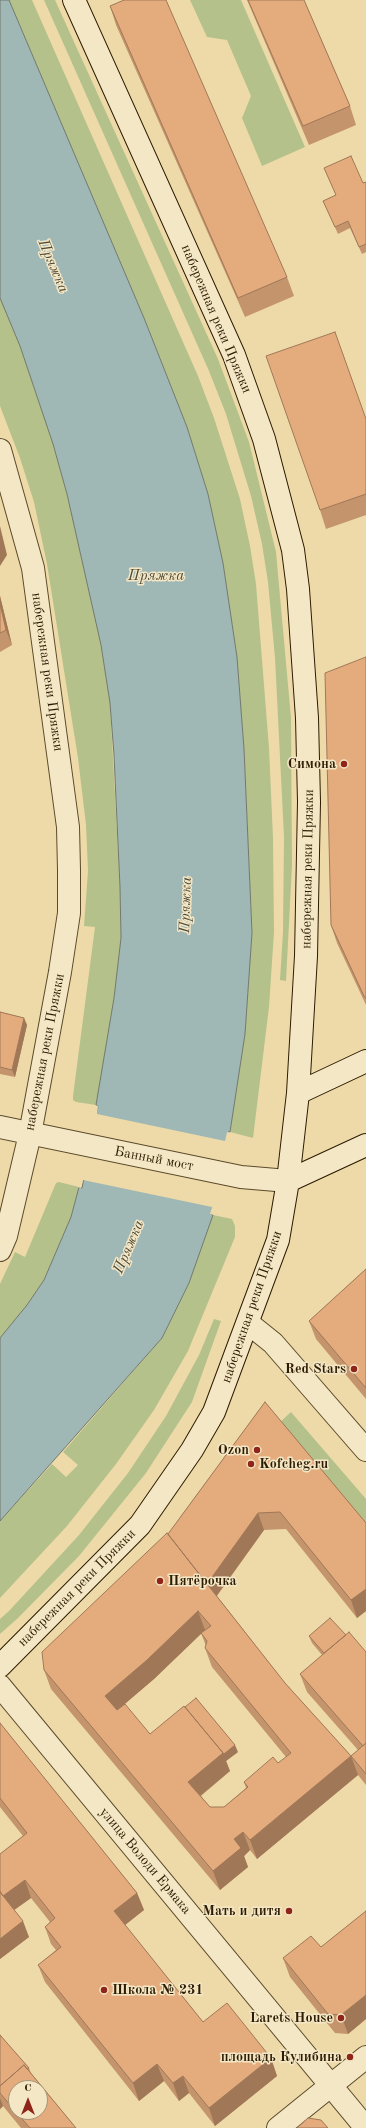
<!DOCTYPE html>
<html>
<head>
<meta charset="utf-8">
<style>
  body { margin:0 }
  #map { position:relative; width:366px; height:2128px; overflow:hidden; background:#eedaa8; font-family:"Old Standard TT",serif }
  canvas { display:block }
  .north { position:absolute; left:8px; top:2080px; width:40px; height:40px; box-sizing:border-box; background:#f4e7c6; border:1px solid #a49577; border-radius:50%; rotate:0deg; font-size:11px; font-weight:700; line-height:16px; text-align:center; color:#2c1b01 }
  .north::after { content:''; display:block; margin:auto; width:14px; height:18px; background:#8f2418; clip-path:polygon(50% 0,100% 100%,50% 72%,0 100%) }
</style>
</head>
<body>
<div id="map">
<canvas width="366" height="2128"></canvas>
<div class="north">С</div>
</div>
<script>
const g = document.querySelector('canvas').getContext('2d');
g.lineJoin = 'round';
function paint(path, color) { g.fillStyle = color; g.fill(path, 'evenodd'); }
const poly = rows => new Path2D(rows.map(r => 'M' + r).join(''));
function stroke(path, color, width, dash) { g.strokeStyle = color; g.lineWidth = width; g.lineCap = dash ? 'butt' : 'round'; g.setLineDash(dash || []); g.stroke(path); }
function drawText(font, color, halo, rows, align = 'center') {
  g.font = font + ' "Old Standard TT",serif'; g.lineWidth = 3; g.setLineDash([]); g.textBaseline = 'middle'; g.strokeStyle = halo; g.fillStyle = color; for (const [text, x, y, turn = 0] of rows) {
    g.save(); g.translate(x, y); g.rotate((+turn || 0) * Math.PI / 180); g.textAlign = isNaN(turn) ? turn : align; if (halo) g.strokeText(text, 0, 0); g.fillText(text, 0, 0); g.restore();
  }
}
paint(poly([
  [9,0,32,0,198,376,214,418,240,499,250,546,256,584,269,748,273,838,274,932,269,1007,253,1138,230,1132,245,1034,252,933,244,749,237,657,223,563,208,494,187,427,144,318],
  [44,0,55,0,218,359,249,442,276,552,291,718,292,865,286,981,280,980,283,932,284,837,275,658,268,582,262,544,251,496,226,414,209,371],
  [190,0,241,0,305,147,262,166,242,118,251,96,227,40,207,37],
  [0,298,20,346,53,444,67,494,101,645,110,703,120,887,121,938,114,998,96,1105,76,1102,73,1100,73,1096,95,927,84,926,88,871,86,825,78,758,47,564,34,502,20,458,0,406],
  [59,1182,79,1187,71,1217,44,1280,27,1305,0,1338,0,1284,15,1252,25,1257,56,1183],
  [213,1215,232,1219,235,1226,235,1237,188,1351,154,1410,116,1464,67,1526,0,1598,0,1521,52,1464,66,1477,78,1465,63,1452,162,1338,189,1283],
  [214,1319,221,1321,192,1402,146,1473,79,1556,18,1618,0,1634,0,1619,9,1611,79,1535,128,1473,166,1416,199,1355],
  [291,1412,366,1499,366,1529,278,1424]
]), '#b4c18b');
const water = poly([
  [0,0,9,0,144,318,187,427,208,494,223,563,237,657,244,749,252,933,245,1034,230,1132,228,1132,211,1214,213,1215,189,1283,162,1338,0,1521,0,1338,27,1305,44,1280,71,1217,79,1187,82,1188,98,1106,96,1105,114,998,121,938,120,887,114,755,110,703,101,645,67,494,53,444,20,346,0,298,0,0]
]);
paint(water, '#9fb7b5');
stroke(water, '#71796d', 1);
paint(poly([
  [94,1105,98,1106,97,1114,225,1141,227,1132,232,1133,229,1134,214,1207,213,1213,215,1215,210,1214,212,1207,83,1180,81,1188,77,1187,80,1185,96,1107]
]), '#eedaa8');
const street = poly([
  [0,450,33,568,68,827,69,870,69,913,60,972,30,1134,6,1236,0,1250],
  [0,1127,241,1177,288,1181],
  [248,1323,273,1343,366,1450],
  [0,1686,366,2128],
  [278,2128,366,2057]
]);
const secondary = poly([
  [298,1093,366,1061],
  [288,1181,366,1145],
  [0,1666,140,1525,192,1450,214,1412,278,1240,288,1181,298,1093,306,956,309,802,307,718,298,589,293,550,264,439,234,355,74,0]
]);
stroke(street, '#5c4b2b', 24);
stroke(secondary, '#2c1b01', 24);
stroke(street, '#f4e7c6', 22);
stroke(secondary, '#f4e7c6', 22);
paint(poly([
  [247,0,304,0,350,106,356,125,309,145],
  [110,6,287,277,294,296,245,317,116,25],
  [324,168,363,183,366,182,366,252,362,254,350,228,338,234,323,201,336,195],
  [366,419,366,515,326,529,320,510],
  [0,596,12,645,0,652],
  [366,657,366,1005,337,943,331,925],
  [0,1012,24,1018,27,1025,15,1077,0,1074],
  [366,1269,366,1399,316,1339,309,1321],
  [265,1402,366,1523,366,1611,357,1618,286,1529,264,1530,217,1596,285,1683,351,1756,358,1750,307,1692,300,1674,322,1655,312,1643,309,1636,346,1635,366,1652,366,1785,358,1775,257,1859,250,1850,244,1856,248,1867,220,1890,51,1689,44,1670,168,1534],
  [205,1630,201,1633,206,1646,205,1648,212,1667,286,1757,278,1763,244,1782,246,1788,224,1807,210,1807,201,1796,230,1771,226,1761,238,1752,150,1734,123,1705,154,1679],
  [0,1723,137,1893,144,1910,125,1925,203,2022,271,2058,277,2076,215,2126,189,2093,179,2101,164,2081,139,2101,45,1982,38,1965,56,1950,51,1944,45,1927,50,1922,31,1898,14,1910,29,1937,0,1959,0,1854,23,1836,0,1807],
  [366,1911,366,2019,348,2034,335,2033,290,1977,283,1958,321,1947],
  [0,2035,29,2068,31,2073,76,2128,21,2128,3,2106,0,2109]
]), '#c4946c');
paint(poly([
  [0,526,7,555,0,566],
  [0,596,12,645,6,630,0,604],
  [24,1018,27,1025,15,1077,12,1070],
  [258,1513,264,1530,212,1602,206,1585],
  [366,1589,366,1611,357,1618,351,1600],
  [198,1611,205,1630,154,1679,112,1715,105,1696],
  [235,1745,238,1752,226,1761,230,1771,195,1800,188,1782,223,1753],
  [351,1756,358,1775,257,1859,250,1840],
  [243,1832,250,1850,244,1856,248,1867,220,1890,213,1871,234,1839],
  [25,1880,31,1898,10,1913,3,1896],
  [137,1893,144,1910,120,1929,114,1911],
  [23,1921,29,1937,0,1959,0,1939],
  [366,1995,366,2019,348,2034,341,2015],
  [271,2058,277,2076,215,2126,209,2108],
  [157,2064,164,2081,139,2101,133,2083],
  [183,2076,189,2093,179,2101,173,2083],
  [0,2098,3,2106,0,2109]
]), '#a07858');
const building = poly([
  [124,0,166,0,287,277,238,298,110,6,124,0],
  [248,0,304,0,350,106,303,126,248,0],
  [351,156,363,183,366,182,366,244,359,247,348,221,335,227,323,201,336,195,324,168,351,156],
  [335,332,366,419,366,494,320,510,266,356,335,332],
  [0,604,6,630,0,633,0,604],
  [366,657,366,998,364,996,331,925,325,673,366,657],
  [0,1012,24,1018,12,1070,0,1067,0,1012],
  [366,1269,366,1388,309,1321,366,1269],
  [265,1402,366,1523,366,1589,351,1600,280,1512,258,1513,207,1584,168,1534,265,1402],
  [167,1533,285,1683,351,1756,250,1840,243,1832,234,1839,241,1848,213,1871,44,1670,42,1652,167,1533],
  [198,1611,211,1626,201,1633,207,1641,205,1648,291,1753,278,1763,273,1757,244,1782,248,1787,224,1807,210,1807,188,1782,223,1753,184,1706,150,1734,125,1704,117,1710,105,1696,147,1660,198,1611],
  [330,1618,346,1635,324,1653,309,1636,330,1618],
  [349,1632,366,1652,366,1743,363,1746,300,1674,349,1632],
  [196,1698,235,1745,224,1754,185,1707,196,1698],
  [0,1723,137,1893,114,1911,203,2022,227,2003,271,2058,209,2108,183,2076,173,2083,157,2064,133,2083,38,1965,61,1947,45,1927,55,1918,25,1880,3,1896,0,1891,0,1854,27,1833,0,1798,0,1723],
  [366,1743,366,1774,351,1756,366,1743],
  [0,1892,23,1921,0,1939,0,1892],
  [366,1911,366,1995,341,2015,328,2014,283,1958,311,1936,321,1947,366,1911],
  [0,2035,29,2068,27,2069,24,2065,0,2086,0,2035],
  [24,2065,76,2128,30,2128,16,2112,40,2112,40,2088,16,2088,16,2112,0,2093,0,2086,24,2065],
  [308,2118,321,2120,328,2128,297,2128,308,2118]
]);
paint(building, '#e4ac7d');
stroke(building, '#a07858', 1);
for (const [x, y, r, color] of [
  [344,764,4,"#8f2418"],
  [354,1369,4,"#8f2418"],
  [257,1450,4,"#8f2418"],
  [251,1464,4,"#8f2418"],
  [160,1581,4,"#8f2418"],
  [289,1911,4,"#8f2418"],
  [104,1990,4,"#8f2418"],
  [341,2018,4,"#8f2418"],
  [350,2057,4,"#8f2418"]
]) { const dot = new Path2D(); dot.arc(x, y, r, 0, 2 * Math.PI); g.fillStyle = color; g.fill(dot); stroke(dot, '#f4e7c6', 1.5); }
drawText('14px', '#2c1b01', '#f4e7c6', [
  ["набережная реки Пряжки",216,319,67],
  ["набережная реки Пряжки",47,672,82],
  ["набережная реки Пряжки",308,869,-89],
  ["набережная реки Пряжки",45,1052,-79],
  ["Банный мост",154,1159,11],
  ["набережная реки Пряжки",252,1307,-71],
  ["набережная реки Пряжки",77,1588,-45],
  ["улица Володи Ермака",145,1861,50]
]);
drawText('bold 14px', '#2c1b01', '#f4e7c6', [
  ["Симона",336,764],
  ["Red Stars",346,1369],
  ["Ozon",249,1450],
  ["Kofcheg.ru",259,1464,"left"],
  ["Пятёрочка",168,1581,"left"],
  ["Мать и дитя",281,1911],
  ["Школа № 231",112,1990,"left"],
  ["Larets House",333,2018],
  ["площадь Кулибина",342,2057]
], 'right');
drawText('italic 15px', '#4e4a37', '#f4e7c6', [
  ["Пряжка",53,266,67],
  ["Пряжка",156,576],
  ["Пряжка",186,905,-88],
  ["Пряжка",129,1247,-67]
]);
</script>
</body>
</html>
